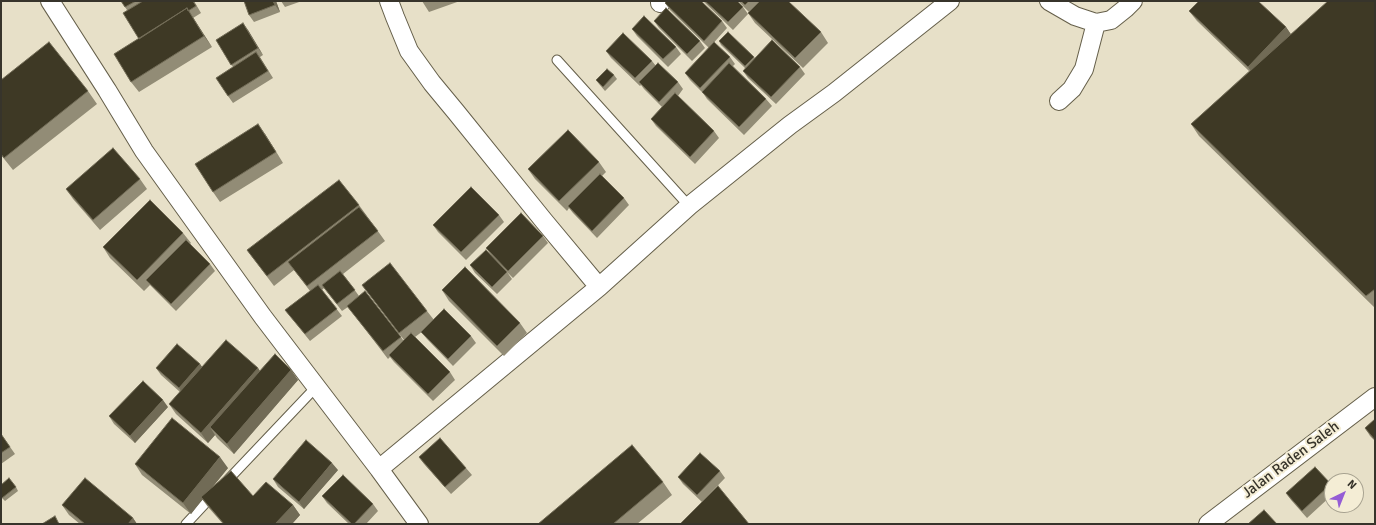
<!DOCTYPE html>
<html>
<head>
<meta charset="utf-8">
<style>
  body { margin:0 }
  #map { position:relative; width:1376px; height:525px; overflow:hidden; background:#e7e0c8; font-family:Signika,sans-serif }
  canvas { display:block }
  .frame { position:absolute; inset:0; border:2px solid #37342b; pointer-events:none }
  .north { position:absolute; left:1324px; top:473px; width:40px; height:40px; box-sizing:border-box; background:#f4edd5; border:1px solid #a8a391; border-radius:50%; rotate:43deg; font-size:11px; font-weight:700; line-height:16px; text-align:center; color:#37342b }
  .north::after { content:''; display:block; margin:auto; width:14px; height:18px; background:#955dd5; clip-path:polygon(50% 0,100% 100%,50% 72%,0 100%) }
</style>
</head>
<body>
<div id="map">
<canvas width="1376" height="525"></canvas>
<div class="frame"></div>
<div class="north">N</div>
</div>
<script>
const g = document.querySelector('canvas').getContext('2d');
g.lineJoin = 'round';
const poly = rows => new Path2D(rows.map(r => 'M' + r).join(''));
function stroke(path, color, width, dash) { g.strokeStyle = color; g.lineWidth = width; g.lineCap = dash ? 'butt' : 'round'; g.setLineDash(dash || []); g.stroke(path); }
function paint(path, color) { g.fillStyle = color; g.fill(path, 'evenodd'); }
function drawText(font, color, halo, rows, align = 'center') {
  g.font = font + ' Signika,sans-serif'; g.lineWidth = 4; g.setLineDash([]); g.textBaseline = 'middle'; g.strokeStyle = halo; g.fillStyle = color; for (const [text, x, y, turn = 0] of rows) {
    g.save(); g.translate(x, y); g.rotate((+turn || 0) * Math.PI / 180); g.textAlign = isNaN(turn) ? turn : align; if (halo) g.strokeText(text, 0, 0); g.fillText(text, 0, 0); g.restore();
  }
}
const service = poly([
  [557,60,689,206],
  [225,483,316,387],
  [186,524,213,495]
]);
const minor = poly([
  [50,1,107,90,144,151,263,317,379,469,419,524],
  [389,1,395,17,409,51,432,83,456,112,544,221,599,287],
  [1049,1,1075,16,1096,23,1111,20,1126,8,1133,1],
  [660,3,663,1],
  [1059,101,1072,89,1084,69,1096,23],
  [379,469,599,287,689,206,790,125,834,93,950,1],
  [1208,524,1375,397]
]);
stroke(service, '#655f4a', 11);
stroke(minor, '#655f4a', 20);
stroke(service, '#fff', 9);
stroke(minor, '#fff', 18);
paint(poly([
  [121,1,194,1,201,13,193,18,212,47,139,92,131,82,139,39,127,10],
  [276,1,280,12,254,22,249,15],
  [281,1,302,1,285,7],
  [422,1,460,1,429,12],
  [703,1,737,1,743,7,748,14,733,30],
  [738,1,788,1,821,32,828,43,803,68,755,23,748,13,749,12],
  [1375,1,1375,308,1199,136,1191,124,1249,71,1197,21,1189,11,1286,27,1291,35],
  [665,3,722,21,727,28,709,48,670,10],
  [654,21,700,41,705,48,692,61,659,28],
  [632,29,676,47,681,54,668,67,637,36],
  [248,30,263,55,260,57,273,78,233,103,228,96,233,67,216,40],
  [719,41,754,57,755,58,800,67,805,74,776,104,748,78,743,71,745,68,721,45],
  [606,51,652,61,656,66,678,82,683,89,678,96,714,131,719,138,695,164,656,126,651,119,662,107,644,89,641,85,640,86,611,58],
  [730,57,735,64,733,66,766,99,772,106,744,135,707,99,703,93,690,80,685,73],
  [614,75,617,79,605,91,599,84,596,80],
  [1,80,88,91,97,104,13,170,1,155],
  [265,134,283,163,220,202,213,192],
  [599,162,606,172,602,176,624,198,629,205,597,238,573,213,569,208,567,211,535,179,528,169],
  [140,179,147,189,100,230,73,199,66,189],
  [359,205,385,241,343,274,359,296,401,337,403,340,404,340,362,285,427,311,434,320,471,336,476,343,453,366,427,339,421,332,423,331,415,337,450,372,455,380,433,401,394,362,390,357,388,359,348,307,342,311,324,288,322,290,342,316,310,341,285,310,310,291,294,270,274,286,247,250],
  [499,215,504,222,466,260,438,232,433,225],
  [183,233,191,243,190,244,210,264,215,271,176,311,150,285,144,291,110,258,103,247],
  [543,236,548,243,513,278,507,272,512,279,497,294,475,273,470,265,491,255,486,248],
  [442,290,520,323,527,333,504,356,449,301],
  [200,364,202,367,258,368,260,371,291,370,298,380,234,454,217,438,215,435,208,443,176,414,169,404,180,392,161,375,156,368],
  [168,407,135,443,114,424,109,416],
  [1375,419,1375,441,1370,436,1365,428],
  [1,434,15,454,1,464],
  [419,457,466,468,472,475,451,494,424,464],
  [135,464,228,468,211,488,253,496,293,505,300,515,292,524,223,524,208,507,202,499,191,514,142,475],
  [338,470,304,509,278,487,273,479],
  [720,471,725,478,702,502,683,484,678,477],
  [663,482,672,495,637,524,538,524],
  [1331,484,1332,486,1332,495,1307,518,1291,500,1286,493],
  [1,485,16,487,18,491,5,501,1,497],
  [322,496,373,504,378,511,366,524,349,524,327,503],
  [62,505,133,518,137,524,80,524,69,515]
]), '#928c76');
paint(poly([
  [273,1,276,1,280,12,275,5],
  [187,8,194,19,212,47,204,36],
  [243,23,248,30,263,55,258,48],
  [1286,27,1293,37,1255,77,1248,67],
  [258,124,265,134,283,163,276,152],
  [200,364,205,371,184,395,179,388],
  [258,368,265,379,210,427,215,435,208,443,201,433],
  [291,370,298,380,234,454,227,444],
  [163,400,168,407,135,443,130,436],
  [220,457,228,468,191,514,183,503],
  [332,463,338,470,304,509,299,502],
  [293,505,300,515,292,524,275,524],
  [133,518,137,524,128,524]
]), '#716b56');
const building = poly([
  [121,1,136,1,125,7,121,1],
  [143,1,193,1,196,6,188,11,187,8,139,39,123,13,143,1],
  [244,1,273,1,275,5,249,15,244,1],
  [667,1,701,1,722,21,704,41,665,3,667,1],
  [705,1,737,1,743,7,728,22,705,1],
  [741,1,749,1,745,5,741,1],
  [760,1,788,1,821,32,795,58,748,13,760,1],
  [1199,1,1258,1,1286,27,1248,67,1189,11,1199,1],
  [1328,1,1375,1,1375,289,1366,296,1191,124,1328,1],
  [187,8,204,36,131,82,114,54,187,8],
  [666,8,700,41,687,54,654,21,666,8],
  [644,16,676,47,663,59,632,29,644,16],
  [243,23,258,48,231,65,216,40,243,23],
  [728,32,754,57,745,66,719,41,728,32],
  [623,33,652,61,635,78,606,51,623,33],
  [772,40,800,67,771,97,743,71,772,40],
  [49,42,88,91,4,158,1,154,1,80,49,42],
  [714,42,730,57,700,88,685,73,714,42],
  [256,52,268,71,228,96,216,78,256,52],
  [658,63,678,82,659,102,639,82,658,63],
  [729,63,766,99,739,127,702,92,729,63],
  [607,69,614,75,603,87,596,80,607,69],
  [675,93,714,131,690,157,651,119,675,93],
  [258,124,276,152,213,192,195,164,258,124],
  [568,130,599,162,559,201,528,169,568,130],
  [113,148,140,179,93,220,66,189,113,148],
  [600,174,624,198,592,231,568,206,600,174],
  [339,180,359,205,267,276,247,250,339,180],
  [471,187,499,215,461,252,433,225,471,187],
  [150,200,183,233,137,280,103,247,150,200],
  [359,207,378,231,307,286,288,262,359,207],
  [521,213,543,236,508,271,486,248,521,213],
  [186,240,210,264,171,304,146,280,186,240],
  [486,250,507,272,492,287,470,265,486,250],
  [390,263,427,311,399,333,362,285,390,263],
  [465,267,520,323,497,346,442,290,465,267],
  [340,271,355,290,337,304,322,285,340,271],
  [318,285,337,309,305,334,285,310,318,285],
  [365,291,401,337,383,351,347,306,365,291],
  [444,309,471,336,448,359,421,332,444,309],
  [411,333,450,372,428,394,389,355,411,333],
  [226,340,258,368,201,433,169,404,226,340],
  [177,344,200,364,179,388,156,368,177,344],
  [275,354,291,370,227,444,210,427,275,354],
  [143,381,163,400,130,436,109,416,143,381],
  [172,418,220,457,183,503,135,464,172,418],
  [1375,419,1375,440,1365,428,1375,419],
  [1,434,10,447,1,453,1,434],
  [440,438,466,468,445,487,419,457,440,438],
  [306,440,332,463,299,502,273,479,306,440],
  [632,445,663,482,613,524,538,524,632,445],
  [700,453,720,471,697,495,678,477,700,453],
  [1315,467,1331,484,1302,511,1286,493,1315,467],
  [231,471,253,496,266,482,293,505,275,524,224,524,201,497,231,471],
  [343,475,373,504,354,524,352,524,322,496,343,475],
  [9,478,16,487,2,498,1,496,1,485,9,478],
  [85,478,133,518,128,524,85,524,62,505,85,478],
  [718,486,749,524,680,524,718,486],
  [1264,510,1277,524,1248,524,1264,510],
  [55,516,59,524,42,524,55,516]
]);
paint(building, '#3e3925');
stroke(building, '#716b56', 1);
drawText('15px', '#37342b', '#f4edd5', [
  ["Jalan Raden Saleh",1291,460,-37]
]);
</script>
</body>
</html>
